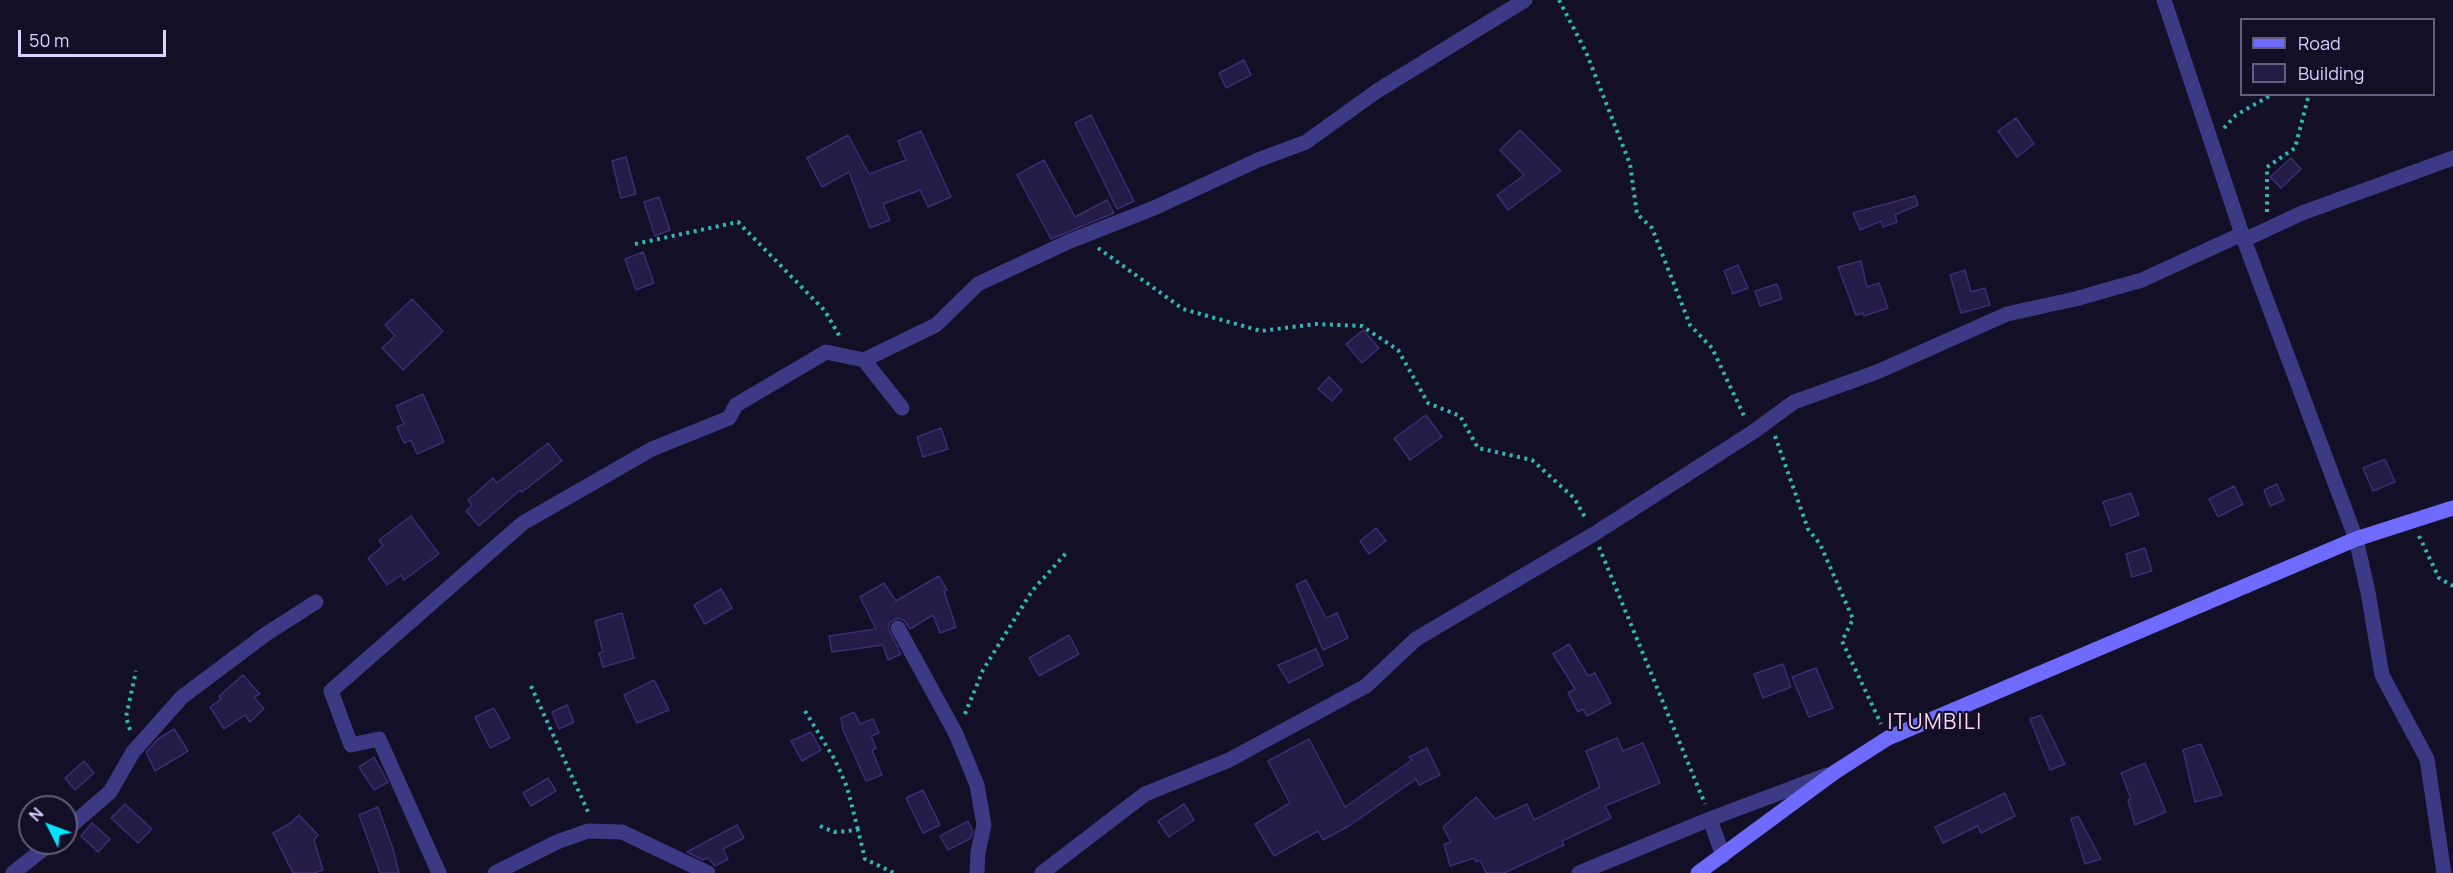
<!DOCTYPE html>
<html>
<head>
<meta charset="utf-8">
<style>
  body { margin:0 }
  #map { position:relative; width:2453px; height:873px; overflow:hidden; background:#130f26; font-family:Manrope,sans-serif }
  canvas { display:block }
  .legend { position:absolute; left:2240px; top:18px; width:195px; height:78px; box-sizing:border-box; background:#130f26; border:2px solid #625e7d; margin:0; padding:8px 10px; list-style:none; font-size:18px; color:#d9d4ff }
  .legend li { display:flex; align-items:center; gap:12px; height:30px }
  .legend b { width:30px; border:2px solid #625e7d }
  .north { position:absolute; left:18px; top:795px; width:60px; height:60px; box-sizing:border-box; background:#130f26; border:2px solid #625e7d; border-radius:50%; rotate:312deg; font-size:16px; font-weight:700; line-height:24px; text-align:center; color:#d9d4ff }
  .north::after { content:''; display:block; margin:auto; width:21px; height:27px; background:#00e5ff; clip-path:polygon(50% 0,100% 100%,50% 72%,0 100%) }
  .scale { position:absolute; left:18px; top:30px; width:148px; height:27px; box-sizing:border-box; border:3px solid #d9d4ff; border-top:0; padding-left:8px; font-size:18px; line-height:21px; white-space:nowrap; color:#d9d4ff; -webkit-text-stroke:4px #130f26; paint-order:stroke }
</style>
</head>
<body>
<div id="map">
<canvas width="2453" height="873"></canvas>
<ul class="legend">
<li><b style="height:8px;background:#6f6bff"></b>Road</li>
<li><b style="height:16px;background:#241b47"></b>Building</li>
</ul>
<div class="north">N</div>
<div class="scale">50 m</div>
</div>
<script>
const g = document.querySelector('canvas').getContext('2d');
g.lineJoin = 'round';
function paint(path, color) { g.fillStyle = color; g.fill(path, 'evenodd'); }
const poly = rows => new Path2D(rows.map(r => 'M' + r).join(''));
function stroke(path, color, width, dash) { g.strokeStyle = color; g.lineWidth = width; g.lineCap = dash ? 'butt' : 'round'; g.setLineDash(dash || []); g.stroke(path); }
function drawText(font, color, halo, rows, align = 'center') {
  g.font = font + ' Manrope,sans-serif'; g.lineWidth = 4.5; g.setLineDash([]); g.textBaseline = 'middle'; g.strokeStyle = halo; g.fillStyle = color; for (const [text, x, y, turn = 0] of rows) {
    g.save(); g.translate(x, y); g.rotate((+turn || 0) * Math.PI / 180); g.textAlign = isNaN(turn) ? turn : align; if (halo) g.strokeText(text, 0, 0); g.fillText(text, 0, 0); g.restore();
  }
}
const building = poly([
  [1244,60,1251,75,1226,88,1219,73,1244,60],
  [1091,115,1134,201,1117,209,1075,123,1091,115],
  [2016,118,2034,144,2017,157,1998,131,2016,118],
  [1520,130,1561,171,1508,210,1497,195,1524,175,1500,150,1520,130],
  [921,131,951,197,928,207,920,190,883,204,890,220,870,228,849,172,822,187,807,158,848,135,869,174,906,160,898,141,921,131],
  [626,157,636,194,621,198,612,161,626,157],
  [2291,158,2301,169,2281,188,2270,177,2291,158],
  [1044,160,1075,217,1107,200,1114,213,1051,239,1017,175,1044,160],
  [1915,196,1918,205,1895,215,1897,222,1883,227,1881,221,1860,230,1853,213,1915,196],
  [659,197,670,230,655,236,644,202,659,197],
  [643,252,654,283,636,290,625,259,643,252],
  [1861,261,1867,287,1879,283,1888,308,1864,316,1863,313,1856,315,1838,267,1861,261],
  [1738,265,1748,288,1733,294,1724,271,1738,265],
  [1965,270,1971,292,1985,288,1990,305,1961,313,1950,275,1965,270],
  [1777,284,1782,299,1760,306,1755,291,1777,284],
  [412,299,443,331,403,370,382,348,395,336,385,325,412,299],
  [1363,330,1379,348,1362,363,1346,344,1363,330],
  [1329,377,1342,390,1332,401,1318,389,1329,377],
  [423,394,444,442,417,454,411,440,404,443,397,427,404,424,396,406,423,394],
  [1426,415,1442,437,1410,460,1394,438,1426,415],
  [941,428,948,449,923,457,917,437,941,428],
  [548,443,562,461,522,492,520,490,479,526,466,511,472,505,468,500,493,478,497,483,548,443],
  [2385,459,2395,482,2373,491,2363,468,2385,459],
  [2277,484,2284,500,2270,506,2264,490,2277,484],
  [2234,486,2243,504,2218,517,2209,499,2234,486],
  [2131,493,2139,515,2111,526,2103,502,2131,493],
  [411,516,439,554,404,580,401,575,387,585,368,558,383,546,379,540,411,516],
  [1376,528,1386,541,1369,554,1360,541,1376,528],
  [2145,548,2152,571,2132,577,2126,554,2145,548],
  [939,576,947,590,944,591,956,627,940,633,933,615,910,629,904,620,898,618,890,622,888,628,901,654,888,660,883,645,832,652,829,636,876,629,860,597,884,583,896,601,939,576],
  [1306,580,1326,618,1337,613,1348,638,1323,650,1296,585,1306,580],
  [721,589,732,608,705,624,694,605,721,589],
  [622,613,634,658,603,667,599,653,603,652,595,621,622,613],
  [1069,635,1079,654,1039,676,1029,658,1069,635],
  [1569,644,1588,676,1595,673,1611,703,1587,716,1583,709,1578,712,1568,693,1575,689,1553,654,1569,644],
  [1316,649,1323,665,1289,683,1278,665,1316,649],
  [1783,664,1791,687,1763,698,1754,674,1783,664],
  [1816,668,1833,708,1809,717,1792,677,1816,668],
  [243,675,260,694,254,697,264,709,250,722,245,715,224,729,210,707,221,699,219,696,243,675],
  [654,680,669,710,637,723,624,695,654,680],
  [567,705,574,722,559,729,552,712,567,705],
  [494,708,510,738,490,748,475,717,494,708],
  [854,712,860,724,873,719,879,733,871,736,876,748,872,750,882,775,866,781,843,730,841,718,854,712],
  [2041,715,2065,764,2050,770,2030,719,2041,715],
  [174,729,188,751,155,771,146,752,158,739,174,729],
  [811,732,821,750,802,761,791,741,811,732],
  [1617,738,1623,751,1643,743,1660,783,1605,806,1611,818,1562,841,1564,845,1504,873,1486,873,1480,860,1476,862,1474,858,1450,866,1444,844,1451,842,1443,827,1476,797,1495,819,1527,804,1534,820,1600,787,1586,751,1617,738],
  [1309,739,1345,807,1412,760,1409,757,1427,748,1440,775,1419,785,1416,779,1349,826,1323,840,1318,831,1274,856,1255,824,1290,803,1268,761,1309,739],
  [2201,744,2222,795,2195,802,2183,750,2201,744],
  [374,757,388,782,374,790,359,767,374,757],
  [84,761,94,773,75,790,65,778,84,761],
  [2145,763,2166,812,2135,825,2128,800,2131,799,2121,773,2145,763],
  [548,778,556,791,531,806,523,793,548,778],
  [923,790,940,825,923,833,906,798,923,790],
  [2005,793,2015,816,1981,833,1978,826,1943,843,1935,827,2005,793],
  [125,804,152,829,138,843,111,818,125,804],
  [1184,804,1194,820,1169,837,1158,821,1184,804],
  [378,807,393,849,399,873,380,873,359,815,378,807],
  [299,815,318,835,314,840,323,870,314,873,293,873,273,833,289,824,299,815],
  [2078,816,2101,859,2085,864,2071,819,2078,816],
  [968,821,973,831,971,838,948,850,940,836,968,821],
  [92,823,110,839,98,852,81,836,92,823],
  [737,825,744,838,723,849,728,859,715,866,708,858,703,860,687,852,737,825]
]);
paint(building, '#241b47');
stroke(building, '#3b2d73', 1.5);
stroke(poly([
  [1559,0,1586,52,1630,164,1637,214,1652,228,1690,325,1712,348,1745,418],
  [2224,128,2236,115,2273,94],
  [2267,212,2267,167,2295,148,2309,94],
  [635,244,738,222,825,311,840,337],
  [1098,248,1183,309,1261,331,1316,324,1362,326,1398,350,1428,403,1460,416,1478,448,1532,460,1574,498,1586,519],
  [1775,436,1808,529,1820,544,1853,619,1842,641,1881,724],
  [2419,536,2439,578,2453,586],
  [1599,547,1705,804],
  [531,686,589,814],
  [805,711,835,760,847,787,858,830],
  [965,714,983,670,1032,591,1068,551],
  [130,730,126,717,136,671],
  [820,826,834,832,858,830,865,859,894,873]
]), '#2fb8b0', 4, [3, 4.5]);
stroke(poly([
  [2164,0,2244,240,2356,539,2368,592,2382,675,2427,759,2444,873],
  [2244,240,2302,213,2453,158],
  [864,360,936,325,978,284,1070,241,1154,208,1258,160,1306,142,1377,91,1525,0],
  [898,628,956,734,977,785,984,825,978,852,977,873],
  [1710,819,1723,856],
  [66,830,110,792,133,752,182,697,266,634,316,602],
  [13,873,51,843],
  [439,873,379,739,351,745,331,691,523,523,652,449,729,418,736,405,826,352,864,360,902,408],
  [495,873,557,842,588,831,622,832,708,873],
  [1042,873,1145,794,1229,760,1366,686,1416,639,1594,534,1753,432,1794,402,1877,372,2007,314,2075,299,2142,280,2242,234],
  [1579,873,1710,819,1827,775]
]), '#3d3a85', 15);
stroke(poly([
  [1698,873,1835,772,1888,738,2356,539,2453,508]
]), '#6f6bff', 15);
g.letterSpacing = '1.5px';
drawText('21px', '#ffd6f0', '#130f26', [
  ["ITUMBILI",1935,723]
]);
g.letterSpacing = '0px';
</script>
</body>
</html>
